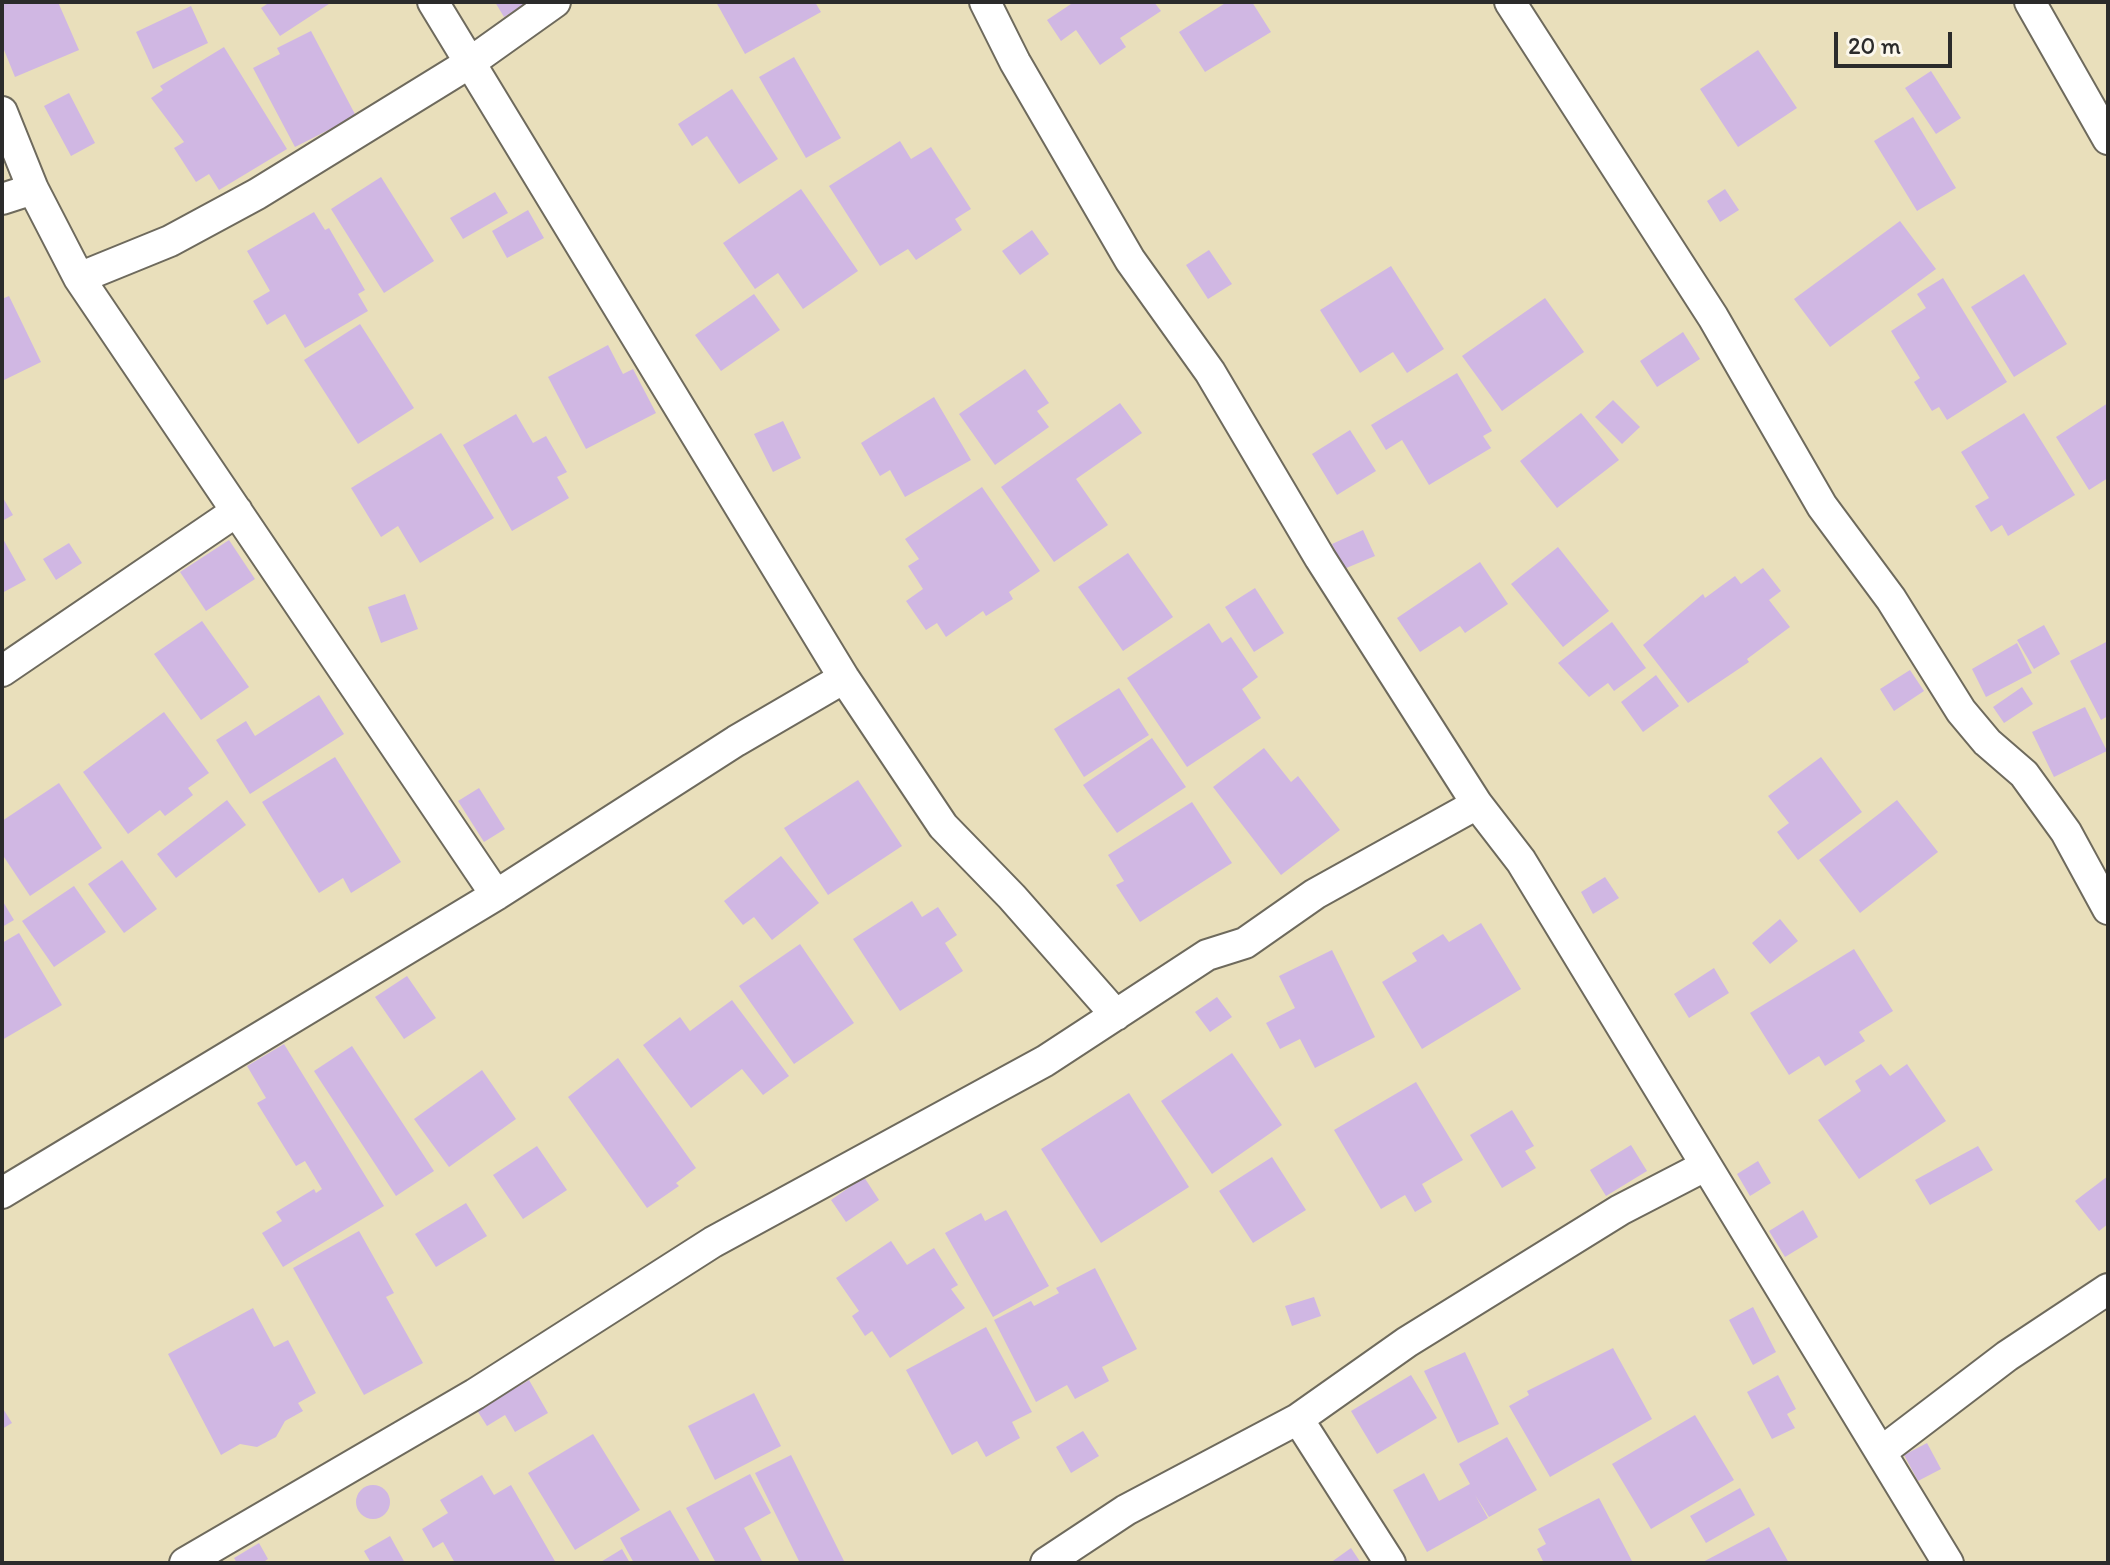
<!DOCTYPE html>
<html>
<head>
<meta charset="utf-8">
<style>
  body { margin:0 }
  #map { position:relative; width:2110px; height:1565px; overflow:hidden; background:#e9dfbb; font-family:Itim,sans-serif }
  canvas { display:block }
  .frame { position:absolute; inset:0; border:4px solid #2b2b2b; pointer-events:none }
  .scale { position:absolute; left:1834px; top:32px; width:118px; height:36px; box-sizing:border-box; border:4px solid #2b2b2b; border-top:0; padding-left:10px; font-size:24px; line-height:28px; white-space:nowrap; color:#2b2b2b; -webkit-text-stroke:6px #fbf7ec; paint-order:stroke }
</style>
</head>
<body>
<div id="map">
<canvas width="2110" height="1565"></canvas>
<div class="frame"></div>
<div class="scale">20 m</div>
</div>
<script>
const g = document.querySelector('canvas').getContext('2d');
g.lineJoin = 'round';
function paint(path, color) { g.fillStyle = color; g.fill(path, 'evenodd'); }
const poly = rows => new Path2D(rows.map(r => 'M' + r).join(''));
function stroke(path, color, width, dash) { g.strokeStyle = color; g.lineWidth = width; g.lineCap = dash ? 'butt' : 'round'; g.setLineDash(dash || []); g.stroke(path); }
paint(poly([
  [2,2,58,2,79,50,15,77,2,45],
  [270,2,332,2,280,36,261,8],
  [495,2,529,2,504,17],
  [716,2,815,2,821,12,745,54],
  [1074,2,1154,2,1161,11,1120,38,1126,47,1100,65,1076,30,1061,41,1047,20],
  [1227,2,1252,2,1271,32,1205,72,1179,32],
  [191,6,208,43,153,69,136,32],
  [311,31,356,116,295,147,253,68,280,54,277,48],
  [224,47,287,149,219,190,209,174,196,182,174,148,184,142,151,98,163,90,160,86],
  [1758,50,1797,108,1738,147,1700,89],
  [794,57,841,138,806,158,759,77],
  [1931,71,1961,118,1936,134,1905,88],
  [732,89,778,159,739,184,707,136,692,146,678,124],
  [69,93,95,143,71,156,44,106],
  [1913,117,1956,188,1917,211,1874,141],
  [900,141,911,159,931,147,971,209,955,219,962,230,916,260,908,249,880,266,829,186],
  [381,177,434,261,384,293,331,209],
  [801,189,858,271,803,309,778,273,755,289,723,243],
  [1725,189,1739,210,1720,222,1707,201],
  [495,192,508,213,463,239,450,218],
  [528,210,544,238,507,258,492,231],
  [314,212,325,230,329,228,365,290,358,294,368,311,305,348,285,314,267,325,253,301,270,291,247,251],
  [1900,221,1936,269,1830,347,1794,299],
  [1032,230,1049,254,1020,275,1002,251],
  [1209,250,1232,284,1208,299,1186,265],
  [1391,266,1444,349,1407,373,1393,352,1360,373,1320,310],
  [2024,274,2067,344,2014,377,1971,307],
  [1943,278,2007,382,1947,420,1939,407,1932,411,1914,382,1920,378,1891,331,1926,308,1917,294],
  [754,294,780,330,721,371,695,335],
  [9,296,41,362,2,381,2,299],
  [1545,298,1584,352,1502,411,1462,356],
  [360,324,414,408,358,444,304,360],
  [1683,332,1700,359,1657,387,1640,361],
  [608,345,623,374,633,369,656,413,586,449,548,377],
  [1025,369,1049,403,1037,411,1049,427,995,465,959,414],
  [1457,373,1492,431,1483,436,1491,448,1429,485,1402,440,1386,450,1371,425],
  [934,397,971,460,905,497,890,470,880,476,861,443],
  [1613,400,1640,427,1622,444,1595,417],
  [1120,403,1142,433,1076,479,1108,525,1054,562,1001,487],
  [2108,403,2108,478,2089,490,2056,437],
  [1581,413,1619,460,1557,508,1520,461],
  [2024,413,2075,495,2008,536,2002,525,1991,532,1975,506,1989,498,1961,452],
  [516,414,533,443,546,436,567,472,557,477,569,498,512,531,463,445],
  [783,421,801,458,773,472,754,434],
  [1350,430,1376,471,1337,495,1312,454],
  [441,433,494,518,420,563,398,526,381,537,351,488],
  [982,487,1040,571,1009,592,1013,599,986,616,983,611,946,637,937,623,926,630,906,601,923,589,908,566,919,559,905,539],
  [2,496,13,515,2,521],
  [1363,530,1375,556,1344,569,1332,544],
  [2,537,26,580,2,593],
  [229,540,255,579,206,611,180,572],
  [69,543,82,563,56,580,43,559],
  [1558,547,1609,611,1563,647,1511,584],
  [1128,553,1173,617,1123,651,1078,587],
  [1480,562,1508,604,1465,633,1460,626,1420,652,1397,618],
  [1763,568,1781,591,1769,600,1790,627,1747,659,1749,662,1688,703,1643,645,1703,594,1705,598,1735,576,1741,584],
  [1255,588,1284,633,1254,652,1225,607],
  [405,594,418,629,381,643,368,607],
  [202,621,249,687,201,720,154,654],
  [1612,622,1646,668,1614,691,1608,683,1589,697,1558,663],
  [1209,623,1222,643,1231,637,1258,677,1242,689,1261,718,1187,767,1127,678],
  [2044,625,2060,654,2034,669,2017,640],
  [2108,641,2108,716,2101,720,2070,661],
  [2017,643,2032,673,1986,697,1972,669],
  [1910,670,1924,691,1894,711,1880,689],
  [1656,675,1679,706,1643,732,1621,702],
  [2022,687,2033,704,2004,723,1993,707],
  [1119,688,1149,735,1084,777,1054,729],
  [319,695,344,734,250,794,216,740,246,721,255,736],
  [2085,707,2107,751,2054,777,2032,732],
  [164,712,209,773,188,788,193,795,165,816,160,810,128,834,83,772],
  [1152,738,1186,787,1117,833,1083,785],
  [1264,748,1291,782,1298,776,1340,830,1281,875,1213,787],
  [335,757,401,862,351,893,343,878,319,893,262,802],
  [1821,757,1862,812,1798,860,1777,832,1789,823,1768,796],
  [858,780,902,846,828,895,784,828],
  [59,783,102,848,30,896,2,854,2,821],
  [479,788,505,829,484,842,458,801],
  [227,800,246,825,176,878,157,854],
  [1897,800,1938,852,1860,913,1819,860],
  [1192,802,1232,863,1140,922,1116,885,1124,881,1108,855],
  [781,856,819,903,772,940,754,917,743,925,724,901],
  [122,860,157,909,124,933,88,884],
  [1605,877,1619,898,1593,914,1581,892],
  [74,886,106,932,54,967,22,921],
  [2,900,14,920,2,927],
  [912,901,922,917,938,907,957,935,945,943,963,971,900,1011,853,939],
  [1780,919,1798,941,1770,964,1752,943],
  [1481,923,1521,989,1422,1049,1382,982,1417,961,1412,953,1443,934,1449,942],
  [19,933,62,1005,2,1040,2,943],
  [800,944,854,1023,794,1064,739,986],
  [1854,949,1893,1011,1859,1032,1865,1041,1825,1066,1819,1056,1789,1075,1750,1013],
  [1332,950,1375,1037,1315,1068,1300,1039,1280,1049,1266,1023,1295,1008,1279,976],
  [1714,968,1729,993,1689,1018,1674,994],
  [407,976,436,1018,404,1039,375,997],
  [1217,997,1232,1017,1210,1032,1195,1012],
  [732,1000,789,1076,763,1095,742,1069,691,1108,643,1045,680,1017,690,1031],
  [284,1044,384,1206,283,1267,262,1233,282,1221,276,1212,314,1189,316,1193,322,1189,305,1161,296,1166,257,1103,266,1098,247,1066],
  [352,1046,434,1171,396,1196,314,1071],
  [1232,1053,1282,1125,1212,1174,1161,1101],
  [618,1058,696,1168,676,1183,679,1186,647,1208,568,1097],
  [1881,1064,1890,1076,1907,1064,1946,1121,1859,1179,1818,1120,1861,1091,1855,1081],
  [482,1070,516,1119,449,1167,414,1119],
  [1416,1082,1463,1160,1422,1184,1432,1202,1415,1212,1405,1195,1381,1209,1334,1130],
  [1129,1093,1189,1187,1101,1243,1041,1149],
  [1512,1110,1534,1146,1525,1151,1536,1168,1502,1188,1470,1135],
  [1631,1145,1647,1171,1606,1196,1590,1170],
  [537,1146,567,1190,523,1219,493,1175],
  [1978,1146,1993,1170,1930,1205,1915,1180],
  [1272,1157,1306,1210,1253,1243,1219,1191],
  [1758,1161,1771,1183,1750,1196,1737,1174],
  [2108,1176,2108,1224,2099,1231,2075,1201],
  [864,1177,879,1200,846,1222,831,1200],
  [466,1203,487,1236,436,1267,415,1234],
  [1006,1210,1049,1286,993,1317,945,1233,981,1213,985,1221],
  [1803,1210,1818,1237,1785,1257,1769,1231],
  [359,1231,394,1293,386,1297,423,1363,364,1395,293,1268],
  [891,1241,907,1265,934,1248,958,1285,951,1289,965,1308,890,1358,872,1331,865,1336,852,1316,859,1311,836,1278],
  [1095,1268,1137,1349,1102,1367,1109,1381,1075,1399,1067,1385,1036,1402,994,1320,1031,1301,1034,1306,1059,1293,1056,1288],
  [1314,1297,1321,1316,1292,1326,1285,1306],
  [1753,1307,1776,1352,1753,1365,1729,1320],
  [253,1308,274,1347,288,1340,316,1393,298,1403,303,1411,285,1421,276,1437,257,1447,240,1444,221,1455,168,1354],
  [986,1327,1032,1412,1012,1422,1020,1438,986,1457,977,1441,952,1455,906,1370],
  [1613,1348,1652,1419,1550,1477,1509,1406,1529,1395,1527,1391],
  [1465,1352,1499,1424,1458,1443,1424,1371],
  [1411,1375,1437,1418,1377,1454,1351,1411],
  [1778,1375,1796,1409,1787,1414,1795,1428,1772,1439,1747,1392],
  [517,1378,521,1385,529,1380,548,1413,515,1432,505,1415,487,1426,473,1404],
  [754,1393,781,1446,715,1480,688,1426],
  [2,1407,12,1423,2,1429],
  [1695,1415,1734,1480,1651,1529,1612,1464],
  [1083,1431,1099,1456,1071,1473,1056,1447],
  [593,1434,640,1510,575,1550,528,1473],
  [1507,1437,1537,1490,1489,1517,1475,1495,1488,1518,1427,1552,1393,1490,1424,1473,1439,1501,1470,1484,1459,1464],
  [1927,1443,1941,1469,1918,1481,1904,1455],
  [791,1455,845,1563,800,1563,755,1473],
  [750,1474,771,1513,744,1528,763,1563,716,1563,686,1508],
  [482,1475,494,1495,511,1485,556,1563,455,1563,443,1542,433,1548,422,1529,448,1513,440,1500],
  '356 1502a17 17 0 1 1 34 0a17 17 0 1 1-34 0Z',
  [1740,1488,1755,1515,1706,1543,1690,1516],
  [1599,1498,1633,1563,1544,1563,1537,1549,1546,1544,1538,1529],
  [670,1510,701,1563,634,1563,620,1538],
  [1769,1527,1789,1563,1701,1563],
  [390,1536,405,1563,371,1563,364,1551],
  [259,1543,268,1559,262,1563,237,1563,234,1558],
  [1351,1548,1361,1563,1330,1563],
  [622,1549,630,1563,599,1563]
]), '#d0b7e3');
const street = poly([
  [433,2,844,678,943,826,1012,897,1116,1015],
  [985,2,1015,62,1130,260,1210,372,1320,558,1477,804,1521,861,1948,1563],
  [1510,2,1713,317,1822,506,1891,599,1961,711,1987,742,2024,774,2066,832,2108,909],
  [2030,2,2108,139],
  [2,112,33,189,79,278,496,895],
  [2,199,33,189],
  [79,278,170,241,257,194,468,64,555,2],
  [2,671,237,511],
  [2,1193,496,895,736,741,844,678],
  [1298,1419,1390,1563],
  [1881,1452,2007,1356,2108,1289],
  [185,1563,475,1394,713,1242,1045,1061,1207,955,1245,943,1315,894,1477,804],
  [1046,1563,1126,1510,1298,1419,1407,1342,1620,1210,1705,1166]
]);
stroke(street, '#6e6a5d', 34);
stroke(street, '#fff', 30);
</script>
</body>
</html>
